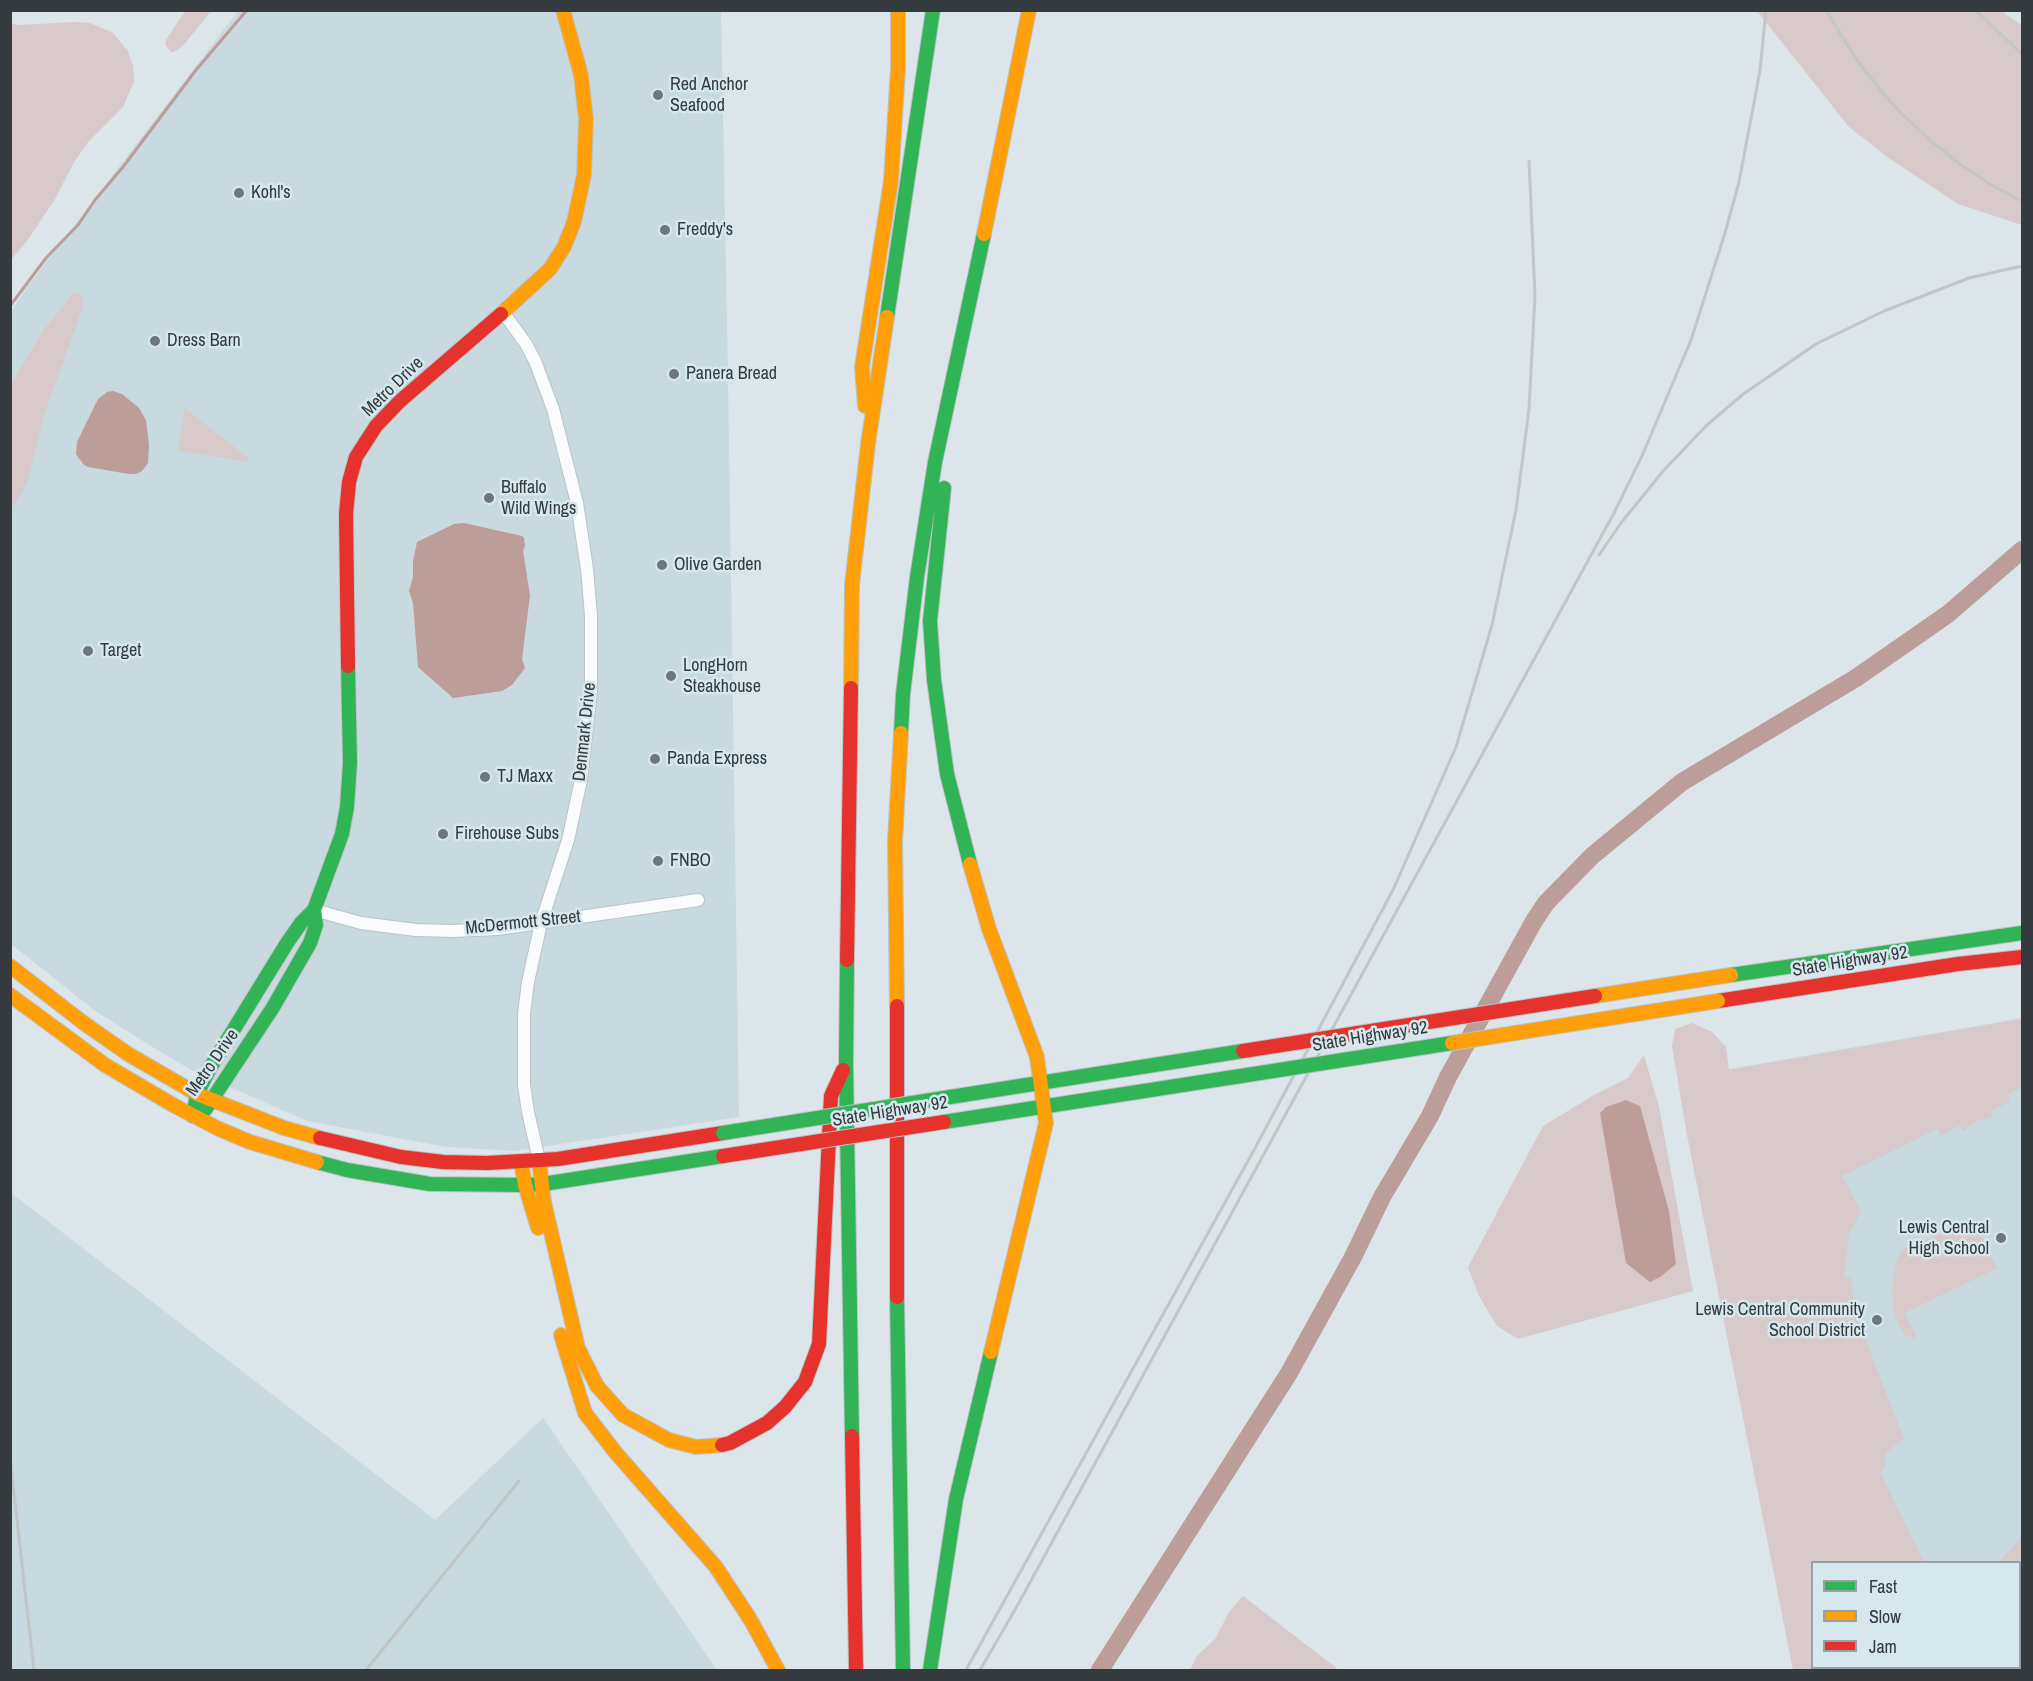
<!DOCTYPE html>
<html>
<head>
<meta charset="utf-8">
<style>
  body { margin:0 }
  #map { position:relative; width:2033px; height:1681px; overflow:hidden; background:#dce5e9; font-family:"Archivo Narrow",sans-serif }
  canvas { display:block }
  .frame { position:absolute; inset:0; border:12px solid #343a3d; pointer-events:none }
  .legend { position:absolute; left:1811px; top:1561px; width:210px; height:108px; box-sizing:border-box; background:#d7e7ee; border:2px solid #96a2a7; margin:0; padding:8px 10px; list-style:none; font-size:18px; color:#343a3d }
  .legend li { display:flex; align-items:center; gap:12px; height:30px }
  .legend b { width:30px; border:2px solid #96a2a7 }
</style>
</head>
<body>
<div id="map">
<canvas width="2033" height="1681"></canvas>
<div class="frame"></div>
<ul class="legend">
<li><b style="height:8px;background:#30b455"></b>Fast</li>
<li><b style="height:8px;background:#ff9f0a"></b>Slow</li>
<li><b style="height:8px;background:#e5322d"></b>Jam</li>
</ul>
</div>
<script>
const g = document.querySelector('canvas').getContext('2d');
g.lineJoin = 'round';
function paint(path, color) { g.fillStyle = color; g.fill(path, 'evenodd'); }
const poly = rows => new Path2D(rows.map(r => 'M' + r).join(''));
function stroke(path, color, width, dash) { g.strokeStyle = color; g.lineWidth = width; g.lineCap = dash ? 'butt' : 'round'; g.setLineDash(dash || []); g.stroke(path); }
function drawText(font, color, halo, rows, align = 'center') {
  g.font = font + ' "Archivo Narrow",sans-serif'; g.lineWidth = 5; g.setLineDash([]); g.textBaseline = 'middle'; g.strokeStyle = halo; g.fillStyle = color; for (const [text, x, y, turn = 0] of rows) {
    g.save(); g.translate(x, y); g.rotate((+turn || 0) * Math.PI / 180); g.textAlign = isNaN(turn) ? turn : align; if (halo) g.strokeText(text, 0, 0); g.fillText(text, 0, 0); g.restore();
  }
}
paint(poly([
  [238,11,721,11,728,378,739,1117,515,1151,446,1147,307,1121,193,1071,146,1043,94,1010,11,944,10,313,28,286],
  [2022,1018,2022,1670,1804,1670,1683,1077],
  [1812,1562,2020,1562,2020,1668,1812,1668],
  [10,1192,435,1520,543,1418,715,1667,715,1670,11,1670]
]), '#c9d9e0');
paint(poly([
  [185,11,211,11,183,46,176,51,171,52,165,45,166,40],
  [1757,11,2001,11,2022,25,2022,225,1958,204,1890,159,1849,127],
  [76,22,89,23,112,32,128,51,133,66,134,82,123,107,88,142,73,164,55,199,27,241,11,260,11,23,17,25],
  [73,293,81,294,83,302,82,309,44,415,27,482,22,493,11,509,11,384,43,331],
  [185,408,248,458,248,462,178,451],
  [2022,1019,2022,1087,2008,1095,2010,1101,1993,1110,1991,1118,1978,1120,1963,1131,1959,1126,1941,1136,1937,1129,1842,1176,1861,1211,1849,1234,1844,1277,1851,1277,1854,1310,1904,1439,1885,1453,1886,1466,1880,1472,1924,1562,1812,1562,1812,1668,1941,1668,1938,1670,1793,1670,1687,1135,1672,1046,1675,1029,1692,1023,1712,1032,1726,1047,1729,1070],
  [1644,1055,1659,1107,1693,1291,1518,1339,1497,1326,1479,1296,1468,1267,1543,1126,1594,1095,1628,1078],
  [1972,1219,1997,1268,1905,1313,1917,1339,1904,1335,1895,1316,1892,1292,1895,1268,1899,1255,1905,1247,1955,1229],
  [2022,1537,2022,1575,2020,1578,2020,1562,1999,1562],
  [1243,1596,1339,1670,1190,1670,1197,1656,1215,1639,1229,1612]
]), '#d8caca');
paint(poly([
  [113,391,122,394,139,408,146,420,149,445,148,463,142,471,136,474,129,474,88,467,83,464,76,454,77,442,98,399,107,392],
  [464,523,522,536,524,538,525,546,523,551,530,595,522,659,525,668,512,685,502,691,453,698,418,667,413,603,409,591,413,577,413,561,417,542,454,524],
  [1626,1100,1640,1106,1669,1211,1676,1264,1660,1277,1650,1282,1626,1263,1600,1113,1606,1107]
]), '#bc9d9a');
stroke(poly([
  [10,306,46,258,78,225,95,200,123,167,196,70,247,10]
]), '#bc9d9a', 3);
stroke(poly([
  [1100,1670,1289,1373,1353,1257,1382,1197,1430,1116,1448,1077,1534,921,1546,903,1592,856,1682,782,1856,678,1948,614,2022,550]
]), '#bc9d9a', 18);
const street = poly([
  [503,312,526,344,535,361,553,409,577,503,587,569,591,616,591,691,581,780,568,840,541,923,528,982,524,1014,524,1085,528,1112,539,1160],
  [314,910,361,923,416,930,453,931,497,929,698,900]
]);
const fast = poly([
  [887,317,933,10],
  [944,488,930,621,934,680,947,774,970,864],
  [901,733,903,694,917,577,935,462,984,234],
  [847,960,846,1064,852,1436],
  [1731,975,2022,933],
  [944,1098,1243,1051],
  [205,1110,272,1009,310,943,316,925,314,910],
  [193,1116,197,1094,210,1068,287,943,301,923,314,910,342,834,347,807,350,763,348,666],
  [944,1122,1228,1078],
  [317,1162,347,1170,430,1184,525,1185,543,1184,723,1156],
  [897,1297,903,1670],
  [930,1670,956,1499,991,1352]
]);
const slow = poly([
  [984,234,1029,10],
  [501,314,550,269,564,247,574,222,584,175,586,119,581,75,563,10],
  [865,406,862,367,891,181,898,69,898,10],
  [851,688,852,585,868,444,887,317],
  [970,864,989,929,1037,1057,1046,1123,991,1352],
  [10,966,85,1024,128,1054,197,1094,284,1128,320,1138],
  [10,995,105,1065,173,1105,219,1129,250,1142,317,1162],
  [897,1006,895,841,901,733],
  [539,1160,544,1202,578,1348,597,1386,623,1415,669,1440,696,1447,722,1445],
  [521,1162,525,1185,538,1228],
  [561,1335,585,1413,616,1453,716,1567,750,1619,778,1670]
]);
const jam = poly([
  [348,666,346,514,349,482,356,457,376,426,400,401,501,314],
  [847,960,851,688],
  [1718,1001,1958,964,2022,957],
  [897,1006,897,1297],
  [320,1138,401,1157,443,1162,487,1163,558,1159,723,1133],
  [852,1436,856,1670],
  [722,1445,730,1443,767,1423,785,1407,805,1382,819,1344,831,1096,843,1070]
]);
stroke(street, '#bcc3c6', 14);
stroke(fast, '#bcc3c6', 16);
stroke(slow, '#bcc3c6', 16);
stroke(jam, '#bcc3c6', 16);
stroke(street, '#fafbfc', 12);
stroke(fast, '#30b455', 14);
stroke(slow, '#ff9f0a', 14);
stroke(jam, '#e5322d', 14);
stroke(poly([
  [1826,10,1856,59,1885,96,1902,114,1932,142,1961,165,1990,184,2022,201],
  [1975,10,2022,54],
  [1599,555,1621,523,1664,470,1706,426,1742,395,1816,344,1884,311,1969,278,2022,266],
  [10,1458,34,1670],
  [366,1670,519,1481],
  [966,1670,1254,1150,1393,890,1456,747,1492,625,1516,510,1529,409,1535,296,1529,161],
  [980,1670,1016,1608,1614,513,1642,456,1691,340,1725,233,1739,182,1760,71,1766,10]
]), '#c3c6c6', 3);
const fastBridge = poly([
  [1228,1078,1452,1043],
  [723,1133,944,1098]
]);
const slowBridge = poly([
  [1595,996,1731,975],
  [1452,1043,1718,1001]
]);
const jamBridge = poly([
  [1243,1051,1595,996],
  [723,1156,944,1122]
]);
stroke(fastBridge, '#bcc3c6', 16, []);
stroke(slowBridge, '#bcc3c6', 16, []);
stroke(jamBridge, '#bcc3c6', 16, []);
stroke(fastBridge, '#30b455', 14);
stroke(slowBridge, '#ff9f0a', 14);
stroke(jamBridge, '#e5322d', 14);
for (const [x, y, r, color] of [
  [658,95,6,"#6f7679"],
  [239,193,6,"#6f7679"],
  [665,230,6,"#6f7679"],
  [155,341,6,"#6f7679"],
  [674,374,6,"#6f7679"],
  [489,498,6,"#6f7679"],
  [662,565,6,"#6f7679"],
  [88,651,6,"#6f7679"],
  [671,676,6,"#6f7679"],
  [655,759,6,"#6f7679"],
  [485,777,6,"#6f7679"],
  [443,834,6,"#6f7679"],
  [658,861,6,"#6f7679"],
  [2001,1238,6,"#6f7679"],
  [1877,1320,6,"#6f7679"]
]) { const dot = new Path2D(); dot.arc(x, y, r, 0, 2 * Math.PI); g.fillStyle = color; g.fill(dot); stroke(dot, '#d7e7ee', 2); }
drawText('18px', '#343a3d', '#d7e7ee', [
  ["Red Anchor",670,85],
  ["Seafood",670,106],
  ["Kohl's",251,193],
  ["Freddy's",677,230],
  ["Dress Barn",167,341],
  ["Panera Bread",686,374],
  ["Buffalo",501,488],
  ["Wild Wings",501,509],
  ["Olive Garden",674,565],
  ["Target",100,651],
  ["LongHorn",683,666],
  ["Steakhouse",683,687],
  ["Panda Express",667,759],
  ["TJ Maxx",497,777],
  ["Firehouse Subs",455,834],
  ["FNBO",670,861],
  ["Lewis Central",1989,1228,"right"],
  ["High School",1989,1249,"right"],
  ["Lewis Central Community",1865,1310,"right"],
  ["School District",1865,1331,"right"]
], 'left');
drawText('18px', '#343a3d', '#d7e7ee', [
  ["Metro Drive",393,387,-44],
  ["Denmark Drive",585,732,-84],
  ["McDermott Street",523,923,-6],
  ["State Highway 92",1850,962,-9],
  ["State Highway 92",1370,1037,-9],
  ["Metro Drive",213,1063,-55],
  ["State Highway 92",890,1112,-9]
]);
</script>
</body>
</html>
